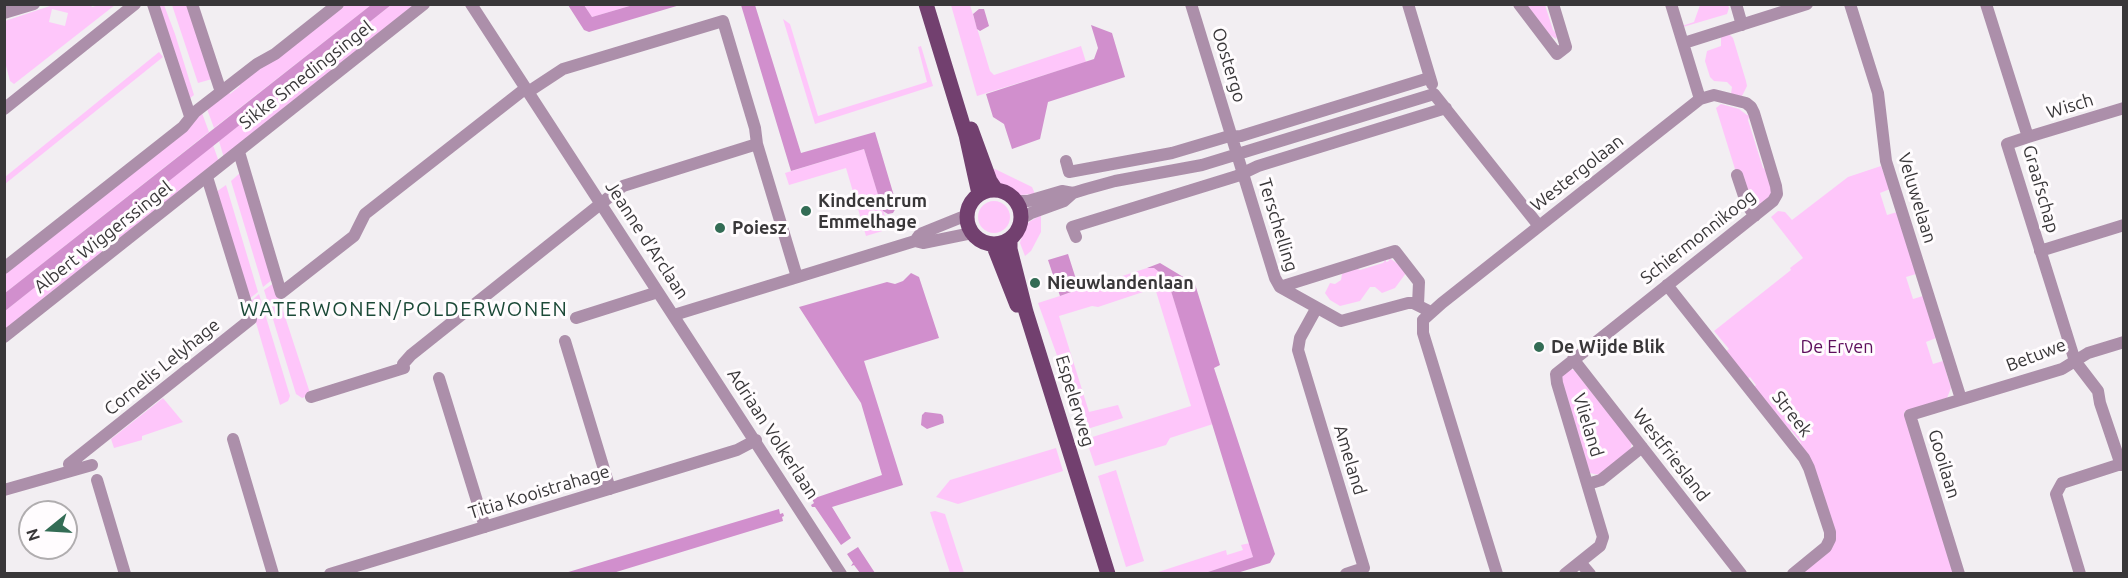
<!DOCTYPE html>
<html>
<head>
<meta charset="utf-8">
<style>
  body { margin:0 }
  #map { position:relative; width:2128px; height:578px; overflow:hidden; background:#f2eef2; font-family:Ubuntu,sans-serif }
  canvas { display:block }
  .frame { position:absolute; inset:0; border:6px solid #393739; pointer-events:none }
  .north { position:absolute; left:18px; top:500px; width:60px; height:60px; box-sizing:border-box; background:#fffcfe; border:2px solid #b0adaf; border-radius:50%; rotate:252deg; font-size:16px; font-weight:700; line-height:24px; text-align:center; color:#393739 }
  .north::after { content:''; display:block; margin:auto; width:21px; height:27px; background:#336c55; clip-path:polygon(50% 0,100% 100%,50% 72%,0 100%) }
</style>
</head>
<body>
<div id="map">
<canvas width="2128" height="578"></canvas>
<div class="frame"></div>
<div class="north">N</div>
</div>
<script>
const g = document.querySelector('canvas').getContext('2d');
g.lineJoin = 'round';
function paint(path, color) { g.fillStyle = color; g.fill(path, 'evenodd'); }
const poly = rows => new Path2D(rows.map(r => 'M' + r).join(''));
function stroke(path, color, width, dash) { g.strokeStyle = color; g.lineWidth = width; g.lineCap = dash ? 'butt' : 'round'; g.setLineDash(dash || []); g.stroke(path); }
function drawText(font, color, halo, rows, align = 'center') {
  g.font = font + ' Ubuntu,sans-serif'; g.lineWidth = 6; g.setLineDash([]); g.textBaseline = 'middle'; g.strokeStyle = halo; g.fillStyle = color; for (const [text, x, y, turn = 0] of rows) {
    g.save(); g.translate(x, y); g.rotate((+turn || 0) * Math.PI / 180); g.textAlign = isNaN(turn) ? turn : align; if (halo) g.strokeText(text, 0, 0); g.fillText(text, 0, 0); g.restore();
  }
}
paint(poly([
  [53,5,91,5,92,7,99,5,115,5,14,84,10,81,5,62,5,21],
  [52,9,68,13,65,26,49,22],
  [157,5,164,5,175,34,194,95,189,99],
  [172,5,187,5,212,79,198,83],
  [345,5,371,5,214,128,207,109,229,92,230,94,240,86,239,84,260,67,274,60],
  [391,5,417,5,224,158,219,141],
  [584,5,633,5,592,17],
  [951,5,970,5,990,71,994,75,1081,46,1086,62,977,96],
  [1524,5,1545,5,1553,30,1558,34,1556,39,1550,35],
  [1700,5,1728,5,1729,8,1727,14,1683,27,1682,26,1694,22],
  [783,19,790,24,818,116,927,82,918,47,921,46,933,86,815,124],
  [1729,34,1733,38,1746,81,1747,86,1742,96,1731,94,1732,87,1727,82,1714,81,1710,77,1705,61,1707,51,1721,46,1721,36],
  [159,52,163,57,5,184,5,177],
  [1721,104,1739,109,1747,115,1750,114,1748,120,1763,168,1767,170,1773,190,1770,198,1756,209,1750,204,1735,169,1716,108],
  [202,113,209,132,5,293,5,274,181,134],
  [213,145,219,162,5,332,5,311],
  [864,149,889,229,866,236,846,168,789,185,785,173],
  [1881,166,1890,189,1880,193,1887,215,1897,212,1916,274,1906,277,1913,299,1923,296,1936,338,1926,342,1933,364,1943,361,1951,388,1947,398,1904,412,1954,573,1800,573,1832,547,1800,445,1801,443,1791,430,1789,432,1754,387,1756,385,1750,377,1747,379,1726,351,1729,349,1714,331,1791,270,1790,268,1803,258,1771,217,1778,211,1785,212,1792,220,1848,177],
  [995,169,1032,187,1035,194,1020,195,1014,193,1001,185,992,170],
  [240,173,273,279,263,287,231,181],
  [226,185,258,292,249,299,216,192],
  '978 217a16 16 0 1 1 32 0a16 16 0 1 1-32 0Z',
  [1041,215,1041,232,1031,251,1025,256,1020,243,1024,228,1029,222],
  [1388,257,1398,264,1406,273,1395,288,1382,293,1375,287,1370,287,1360,301,1340,306,1330,300,1325,293,1330,283,1335,284,1341,280,1342,274,1354,267,1360,270,1383,263,1386,259,1386,262,1389,261],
  [1147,268,1154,268,1167,278,1213,424,1170,438,1166,445,1095,466,1086,439,1191,406,1155,288,1098,307,1092,306,1059,316,1089,412,1118,405,1123,418,1084,430,1038,303],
  [274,283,310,393,308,396,302,398,296,394,264,290],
  [259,294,290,396,288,401,280,405,250,302],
  [1570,369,1574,370,1632,443,1630,451,1599,475,1590,473,1588,469,1561,382,1562,374],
  [163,398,183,422,142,436,142,440,114,448,111,439],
  [1056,448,1063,471,958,504,936,497,950,480],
  [1116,470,1144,561,1126,567,1098,476],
  [935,511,945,514,964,573,950,573,930,512],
  [1250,543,1253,557,1205,573,1152,574,1226,550,1227,555,1243,550,1241,545]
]), '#fec6fa');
paint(poly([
  [371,5,391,5,5,311,5,293],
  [568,5,584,5,592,17,633,5,680,5,589,32,584,30],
  [741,5,755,5,801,153,875,132,897,206,893,213,888,214,883,211,864,149,791,171],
  [979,9,984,9,989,26,980,31,977,29,973,14],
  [1091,25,1112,33,1125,77,1048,102,1040,139,1012,149,1004,124,993,117,986,94,1094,59,1098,48],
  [1068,254,1075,276,1088,286,1060,296,1048,260],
  [1160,263,1195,284,1220,365,1214,368,1275,554,1270,563,1237,573,1205,573,1253,557,1167,278,1154,268,1147,268],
  [911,273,919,277,939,338,864,361,903,485,832,507,851,538,841,545,815,507,812,507,811,505,814,503,812,499,882,475,861,403,799,307,887,282,895,284,903,281],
  [925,412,941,414,943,416,944,423,927,429,921,425,922,415],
  [779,509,780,514,783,513,784,516,782,517,783,521,613,573,565,573],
  [858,547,875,573,860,573,854,565,851,566,853,563,847,554]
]), '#d18fcd');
stroke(poly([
  [153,4,190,116],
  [192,4,221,92],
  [471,4,841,574],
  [1191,4,1275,278,1280,287,1341,321,1408,303,1413,303,1431,312],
  [1408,4,1432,84],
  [1519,4,1557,54,1566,47,1553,4],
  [1671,4,1700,99],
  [1736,4,1742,25],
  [1850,4,1878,93,1886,161,1961,399],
  [1986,4,2028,137,2007,144,2075,361,2098,391,2100,403,2121,465],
  [4,13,34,4],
  [1684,43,1807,4],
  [528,92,563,69,723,21,755,128,757,144],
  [4,109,135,4],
  [2028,137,2124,108],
  [239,152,281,293,354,236,365,214,526,88],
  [1066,161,1069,172,1172,153,1226,137,1241,136,1429,78],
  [1737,175,1747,205,1755,216],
  [1016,201,1028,201,1062,191,1073,193],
  [1021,219,1031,213,1064,201,1073,193,1086,189,1115,181,1202,165,1434,94,1539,226],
  [1076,237,1072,227,1237,176,1258,166,1446,108],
  [915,241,920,234,967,215],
  [2040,251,2124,225],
  [4,268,183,127,195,112,257,64,275,54,338,4],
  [1667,285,1804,458,1809,468,1830,532,1830,539,1826,547,1793,574],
  [1280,287,1395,251,1419,282,1418,305],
  [1316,309,1300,338,1298,350,1364,568,1346,574],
  [674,315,915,241,923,243,972,233],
  [576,318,658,292],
  [4,337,424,4],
  [565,341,610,489],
  [1573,359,1741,574],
  [439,378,485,527],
  [311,397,404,368,403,364,411,355,623,186,757,144,797,277],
  [233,439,273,574],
  [71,470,69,464,251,319,207,177],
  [97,480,125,574],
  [1588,484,1601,480,1642,447],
  [4,490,92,465],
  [1580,562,1590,574],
  [330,574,737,450,756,440],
  [1497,574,1423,333,1423,320,1442,303,1700,99,1714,95,1746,103,1751,107,1754,113,1776,186,1777,194,1773,201,1556,374,1557,383,1603,537,1600,546,1565,574],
  [1959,574,1910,415,2062,369,2088,353,2124,342],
  [2080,574,2056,494,2062,483,2124,463]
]), '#ac8faa', 12);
stroke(poly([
  [926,4,966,135,979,194],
  [971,129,990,181,996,190],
  '967 217a27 27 0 1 1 54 0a27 27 0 1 1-54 0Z',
  [1010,239,1010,249,1026,312,1108,574],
  [993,244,1017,305]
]), '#72406f', 15);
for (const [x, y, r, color] of [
  [806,211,6,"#336c55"],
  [720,228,6,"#336c55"],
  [1035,283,6,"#336c55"],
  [1539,347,6,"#336c55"]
]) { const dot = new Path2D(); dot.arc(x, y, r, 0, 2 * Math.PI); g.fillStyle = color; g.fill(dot); stroke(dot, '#fffcfe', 2); }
drawText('18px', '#393739', '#fffcfe', [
  ["Oostergo",1229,65,73],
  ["Sikke Smedingsingel",306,75,-38],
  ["Wisch",2070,106,-17],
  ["Westergolaan",1577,173,-38],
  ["Graafschap",2041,189,74],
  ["Veluwelaan",1917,198,73],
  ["Terschelling",1278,225,73],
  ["Albert Wiggerssingel",103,237,-38],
  ["Schiermonnikoog",1698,237,-38],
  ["Jeanne d'Arclaan",647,240,57],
  ["Betuwe",2036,355,-21],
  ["Cornelis Lelyhage",162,367,-39],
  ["Espelerweg",1075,401,73],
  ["Streek",1792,414,52],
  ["Vlieland",1588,425,73],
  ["Adriaan Volkerlaan",773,434,57],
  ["Westfriesland",1671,455,52],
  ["Ameland",1350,460,73],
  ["Gooilaan",1944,464,73],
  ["Titia Kooistrahage",539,492,-17]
]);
drawText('bold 18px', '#393739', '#fffcfe', [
  ["Kindcentrum",818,201],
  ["Emmelhage",818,222],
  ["Poiesz",732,228],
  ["Nieuwlandenlaan",1047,283],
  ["De Wijde Blik",1551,347]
], 'left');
drawText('18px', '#5d0d5c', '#fffcfe', [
  ["De Erven",1837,347]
]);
g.letterSpacing = '1.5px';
drawText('20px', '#1b4937', '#fffcfe', [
  ["WATERWONEN/POLDERWONEN",404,309]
]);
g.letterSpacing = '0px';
</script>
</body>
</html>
